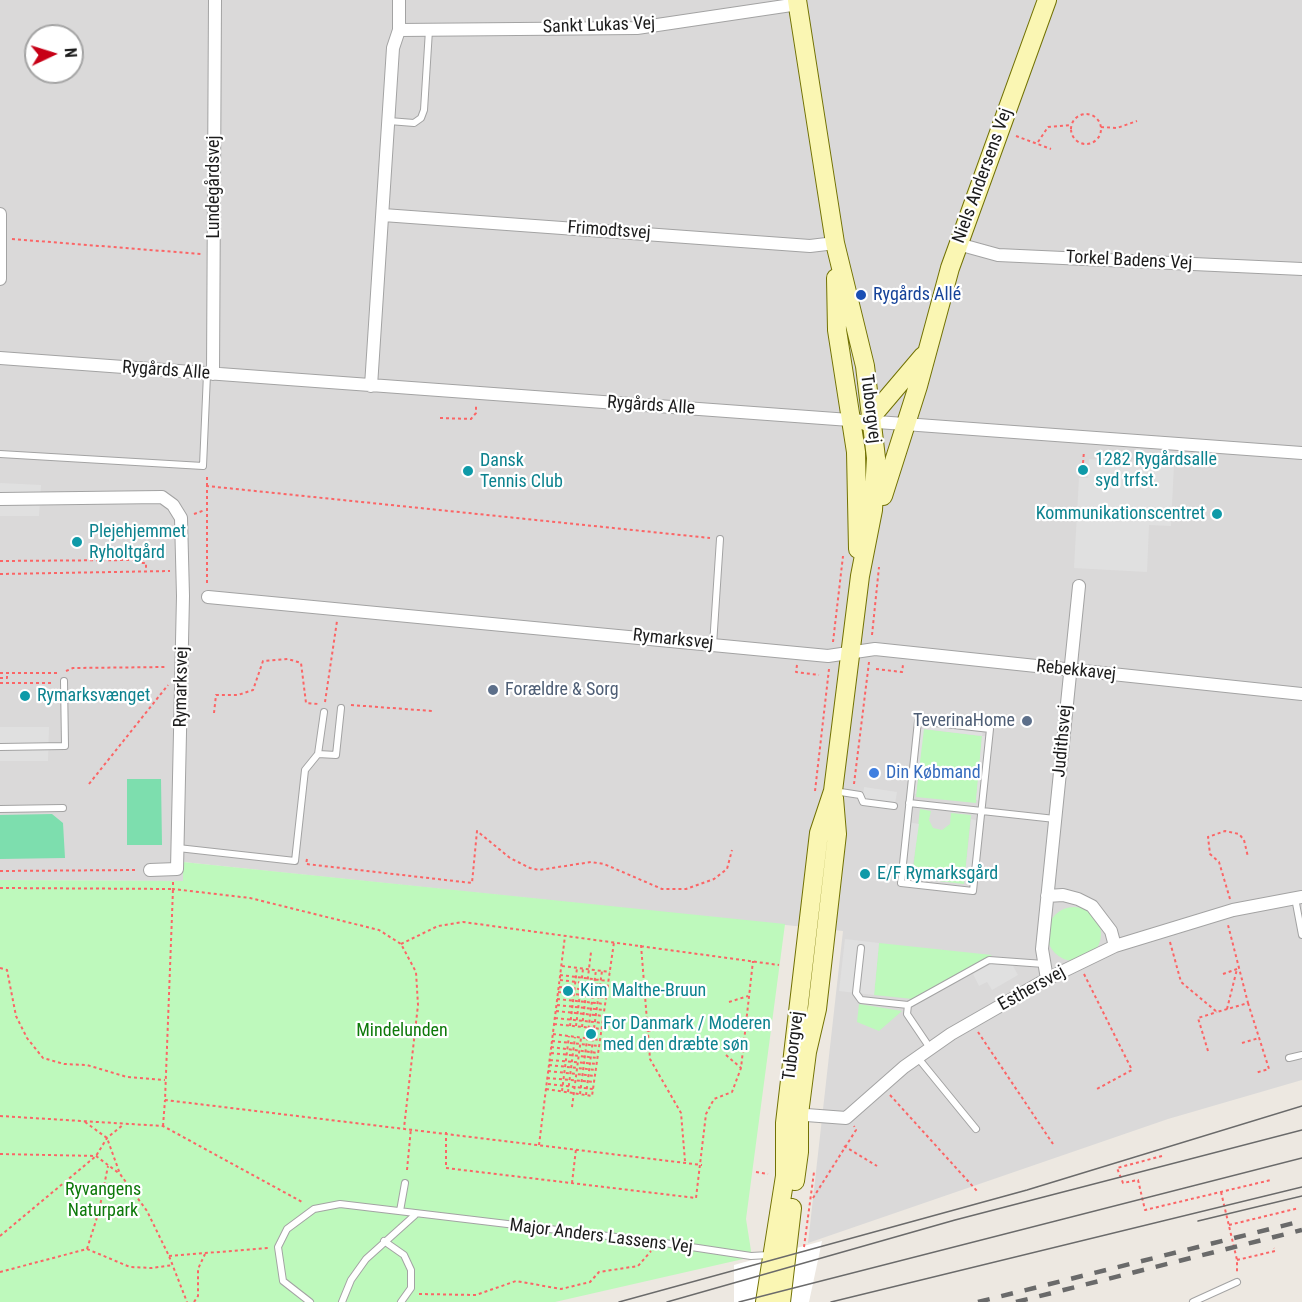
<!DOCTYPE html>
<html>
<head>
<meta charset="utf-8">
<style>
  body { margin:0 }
  #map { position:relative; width:1302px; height:1302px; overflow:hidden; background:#ede8e1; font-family:"Roboto Condensed",sans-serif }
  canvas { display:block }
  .north { position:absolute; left:24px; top:24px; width:60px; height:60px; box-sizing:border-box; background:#fff; border:2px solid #a4a4a4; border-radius:50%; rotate:86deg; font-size:16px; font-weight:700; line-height:24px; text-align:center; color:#1c1c1c }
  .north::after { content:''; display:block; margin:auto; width:21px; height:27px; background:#c70016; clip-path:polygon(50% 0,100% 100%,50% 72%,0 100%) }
</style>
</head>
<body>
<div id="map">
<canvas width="1302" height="1302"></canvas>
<div class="north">N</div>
</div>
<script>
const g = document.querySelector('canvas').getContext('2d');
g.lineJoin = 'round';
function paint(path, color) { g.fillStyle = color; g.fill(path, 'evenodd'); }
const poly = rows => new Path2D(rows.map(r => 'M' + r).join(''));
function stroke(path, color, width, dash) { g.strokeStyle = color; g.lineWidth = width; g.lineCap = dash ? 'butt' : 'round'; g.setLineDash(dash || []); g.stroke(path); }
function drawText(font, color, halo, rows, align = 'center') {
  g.font = font + ' "Roboto Condensed",sans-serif'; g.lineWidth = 4.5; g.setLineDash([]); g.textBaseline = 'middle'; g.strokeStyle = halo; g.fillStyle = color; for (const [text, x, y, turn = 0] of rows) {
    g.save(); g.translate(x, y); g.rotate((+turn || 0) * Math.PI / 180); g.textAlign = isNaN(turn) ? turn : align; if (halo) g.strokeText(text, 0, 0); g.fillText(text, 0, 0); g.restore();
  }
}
paint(poly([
  [0,0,1302,0,1302,1080,1168,1119,808,1243,843,931,183,862,183,881,0,880],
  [36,36,72,36,72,72,36,72]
]), '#dad9d9');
paint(poly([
  [923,729,982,736,976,803,916,797],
  [920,809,931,811,929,820,933,828,942,830,950,824,951,813,971,815,964,884,912,878],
  [183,862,785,924,746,1219,752,1257,555,1302,0,1302,0,880,183,881],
  '1047 934a27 27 0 1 1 54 0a27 27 0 1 1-54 0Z',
  [879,943,992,955,913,999,874,995],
  [859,1004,902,1011,879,1031,857,1022]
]), '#bef9bc');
paint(poly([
  [127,779,161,779,162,845,127,845],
  [52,814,63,823,65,858,0,859,0,815]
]), '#7ddeae');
paint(poly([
  [1089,459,1174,464,1171,526,1149,525,1147,572,1074,568,1079,478,1088,478],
  [0,483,41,485,39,516,0,516],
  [925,722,983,729,982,736,990,736,983,801,976,800,982,736,924,729,916,794,910,793,917,729,923,729],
  [0,727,49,727,48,761,0,761],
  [864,787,897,792,894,810,862,806],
  [971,819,980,821,974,876,965,875],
  [907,822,919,824,912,871,902,870],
  [845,939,879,943,874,995,839,991],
  [991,964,1013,966,1018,975,992,990,987,982,979,986,973,974]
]), '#e0e0e0');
paint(poly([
  [822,1241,809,1302,734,1302,734,1265]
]), '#fff');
const lane = poly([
  [389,121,414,123,421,118,424,110,429,30],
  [0,454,203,466,207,374],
  [713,645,720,539],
  [918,721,990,729,973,891,901,883,918,721],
  [0,747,65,746,64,681],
  [318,754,336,755,341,708],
  [834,791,860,795,863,802,894,806],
  [909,803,1055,819],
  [0,809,63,808],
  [178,848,295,861,305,770,318,754,324,712],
  [1295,898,1302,935],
  [861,948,856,993,861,1000,908,1005,989,960,1044,964],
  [908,1005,907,1014,930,1048],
  [918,1058,976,1129],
  [1289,1058,1302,1055],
  [400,1211,405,1183],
  [384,1241,404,1255,411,1270,411,1288,401,1302],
  [310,1302,283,1281,278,1247,287,1229,314,1209,340,1204,658,1242,751,1256,769,1255],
  [342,1302,351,1280,366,1259,415,1215],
  [1193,1302,1237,1282]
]);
const street = poly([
  [399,30,637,28,798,4],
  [0,214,0,279],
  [383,215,810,246,835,243],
  [958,244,998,255,1302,269],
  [0,358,1302,453],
  [213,374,215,0],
  [371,386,393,48,399,30,399,0],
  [0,499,162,497,173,505,181,518,183,596,177,869,150,870],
  [208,597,828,656,875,649,1302,694],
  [1047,896,1063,895,1078,899,1092,906,1111,931,1115,946],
  [1047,979,1042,949,1079,586],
  [793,1114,846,1118,904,1067,951,1034,1047,979,1115,946,1233,910,1302,897]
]);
const secondary = poly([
  [836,278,837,330,856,452,858,549],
  [867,422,923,356],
  [883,496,918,386,950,268,1047,0],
  [795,1181,799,1152,799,1114,807,1052,817,1009,837,834,834,798],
  [765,1302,785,1176,785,1123,819,833,833,791,860,576,873,510,876,458,865,366,835,243,797,0],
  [781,1302,792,1208]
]);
stroke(lane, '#a3a3a3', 8);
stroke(street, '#a3a3a3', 14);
stroke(secondary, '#727204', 20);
stroke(poly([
  '1071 129a15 15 0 1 1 30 0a15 15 0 1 1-30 0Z',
  [1101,127,1117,128,1137,121],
  [1016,136,1051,149],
  [1038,142,1048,127,1071,125],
  [12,239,201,254],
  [440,418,471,419,476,413,476,406],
  [1083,463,1084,451],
  [207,486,207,474],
  [194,514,205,510],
  [0,561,134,560,135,563,146,563,146,570],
  [0,574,170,571],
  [207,583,207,486,710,538],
  [872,635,879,567],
  [833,642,843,556],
  [797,665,796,672,819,675],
  [876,669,902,672,903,665],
  [66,671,73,668,167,667],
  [0,673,58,673],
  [0,678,7,678,7,673],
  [0,683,54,683],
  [325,702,337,621],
  [351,705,432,711],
  [214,713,216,695,238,695,253,690,263,661,288,659,301,663,306,703,319,704],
  [89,784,168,685],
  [854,784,869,662],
  [815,791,829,669],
  [307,859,306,864,472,883,477,831,510,858,530,868,539,870,591,862,604,864,662,889,686,889,714,879,727,869,732,850],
  [0,871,138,870],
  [173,882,173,889,250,898,379,930,401,944,416,972,418,1005,404,1128],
  [0,888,173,889,165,1100,702,1165],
  [1230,899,1219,862,1210,854,1208,837,1225,831,1239,834,1244,840,1248,857],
  [1170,942,1181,982,1217,1012,1248,1003,1228,925],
  [401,944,438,926,463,922,779,965],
  [641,945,650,1059,681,1113,685,1161],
  [562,966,610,972],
  [0,968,7,970,16,1016,27,1038,43,1058,64,1064,87,1065,127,1077,165,1080],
  [1084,974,1132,1070,1095,1090],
  [1223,974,1237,969],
  [560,975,608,981],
  [560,980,608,986],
  [559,987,607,992],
  [558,992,606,998],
  [557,999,605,1004],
  [729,1002,748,996],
  [1248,1003,1269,1069,1255,1073],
  [557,1005,604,1010],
  [1227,1009,1237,969],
  [556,1011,604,1016],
  [555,1018,603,1023],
  [554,1024,602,1029],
  [570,1026,577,968],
  [576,1026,583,969],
  [582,1027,591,952],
  [594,1028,602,971],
  [648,1031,668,1026],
  [978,1032,1053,1144],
  [553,1034,600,1040],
  [552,1041,599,1046],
  [1242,1043,1259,1038],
  [551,1047,598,1053],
  [1208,1051,1198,1018,1217,1012],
  [551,1053,598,1058],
  [726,1055,741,1068],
  [550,1060,597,1064],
  [549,1065,596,1070],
  [548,1071,595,1076],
  [547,1078,594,1082],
  [548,1084,593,1089],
  [546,1089,592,1096,614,942],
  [562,1091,569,1036],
  [568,1092,575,1037],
  [580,1094,596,970],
  [586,1095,593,1039],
  [890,1095,977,1191],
  [572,1107,581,1038],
  [0,1116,163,1126,304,1203],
  [85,1122,107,1138,120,1174,147,1211,169,1256,187,1302],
  [163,1126,165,1100],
  [446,1132,446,1168,696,1198,706,1114,714,1099,732,1092,741,1068,753,961],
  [539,1145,565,936],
  [844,1146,877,1166],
  [0,1154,96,1156,120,1174],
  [1162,1156,1117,1168,1123,1183,1138,1180,1145,1210,1271,1180],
  [407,1170,411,1128],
  [756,1172,768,1174],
  [572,1183,576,1149],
  [1221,1192,1237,1260,1237,1273],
  [813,1198,856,1130,854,1126],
  [1229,1225,1299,1208],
  [0,1236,96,1156,107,1138,124,1124],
  [804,1247,814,1172],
  [87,1249,130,1267,152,1268,173,1265],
  [169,1256,268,1248],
  [1237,1260,1275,1251,1274,1248],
  [0,1272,87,1249,99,1211,108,1166],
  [419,1294,476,1295,516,1281,561,1289,590,1282,599,1272,638,1266,651,1251],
  [194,1302,198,1296,198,1269,205,1254]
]), '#fb6566', 2, [3, 3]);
stroke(lane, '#fff', 6);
stroke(street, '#fff', 12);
stroke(secondary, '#faf6b3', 18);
stroke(poly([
  [1198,1221,1302,1196],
  [619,1302,1027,1190,1302,1106],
  [667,1302,955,1220,1302,1130],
  [739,1302,1302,1158],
  [831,1302,1302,1187]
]), '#6a6a6a', 1.5);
stroke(poly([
  [978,1302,1302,1221],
  [1016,1302,1302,1230]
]), '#6a6a6a', 4.5, [12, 12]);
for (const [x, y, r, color] of [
  [861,295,6,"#1a4fb4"],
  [1083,470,6,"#0f9aa8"],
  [468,471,6,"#0f9aa8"],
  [1217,514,6,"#0f9aa8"],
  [77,542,6,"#0f9aa8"],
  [493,690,6,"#5c6f8a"],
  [25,696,6,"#0f9aa8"],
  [1027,721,6,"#5c6f8a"],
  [874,773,6,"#3f7fe0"],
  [865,874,6,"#0f9aa8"],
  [568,991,6,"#0f9aa8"],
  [591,1034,6,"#0f9aa8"]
]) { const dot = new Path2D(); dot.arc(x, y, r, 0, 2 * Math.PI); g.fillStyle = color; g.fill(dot); stroke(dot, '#fff', 2); }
drawText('18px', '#1c1c1c', '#fff', [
  ["Sankt Lukas Vej",599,26,-2],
  ["Niels Andersens Vej",983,176,-70],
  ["Lundegårdsvej",214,187,-90],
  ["Frimodtsvej",609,231,4],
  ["Torkel Badens Vej",1129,261,3],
  ["Rygårds Alle",166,371,4],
  ["Rygårds Alle",651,406,4],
  ["Tuborgvej",870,409,83],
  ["Rymarksvej",673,640,6],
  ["Rebekkavej",1076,671,6],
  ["Rymarksvej",182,687,-89],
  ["Judithsvej",1063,741,-85],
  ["Esthersvej",1032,989,-29],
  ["Tuborgvej",794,1046,-83],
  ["Major Anders Lassens Vej",601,1237,7]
]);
drawText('18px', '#164399', '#fff', [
  ["Rygårds Allé",873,295]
], 'left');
drawText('18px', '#0d838f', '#fff', [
  ["1282 Rygårdsalle",1095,460],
  ["syd trfst.",1095,481],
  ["Dansk",480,461],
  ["Tennis Club",480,482],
  ["Kommunikationscentret",1205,514,"right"],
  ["Plejehjemmet",89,532],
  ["Ryholtgård",89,553],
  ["Rymarksvænget",37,696],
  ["E/F Rymarksgård",877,874],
  ["Kim Malthe-Bruun",580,991],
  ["For Danmark / Moderen",603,1024],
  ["med den dræbte søn",603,1045]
], 'left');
drawText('18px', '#4e5e75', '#fff', [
  ["Forældre & Sorg",505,690],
  ["TeverinaHome",1015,721,"right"]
], 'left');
drawText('18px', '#366cbe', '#fff', [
  ["Din Købmand",886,773]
], 'left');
drawText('18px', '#0d790a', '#fff', [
  ["Mindelunden",402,1031],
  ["Ryvangens",103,1190],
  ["Naturpark",103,1211]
]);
</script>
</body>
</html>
